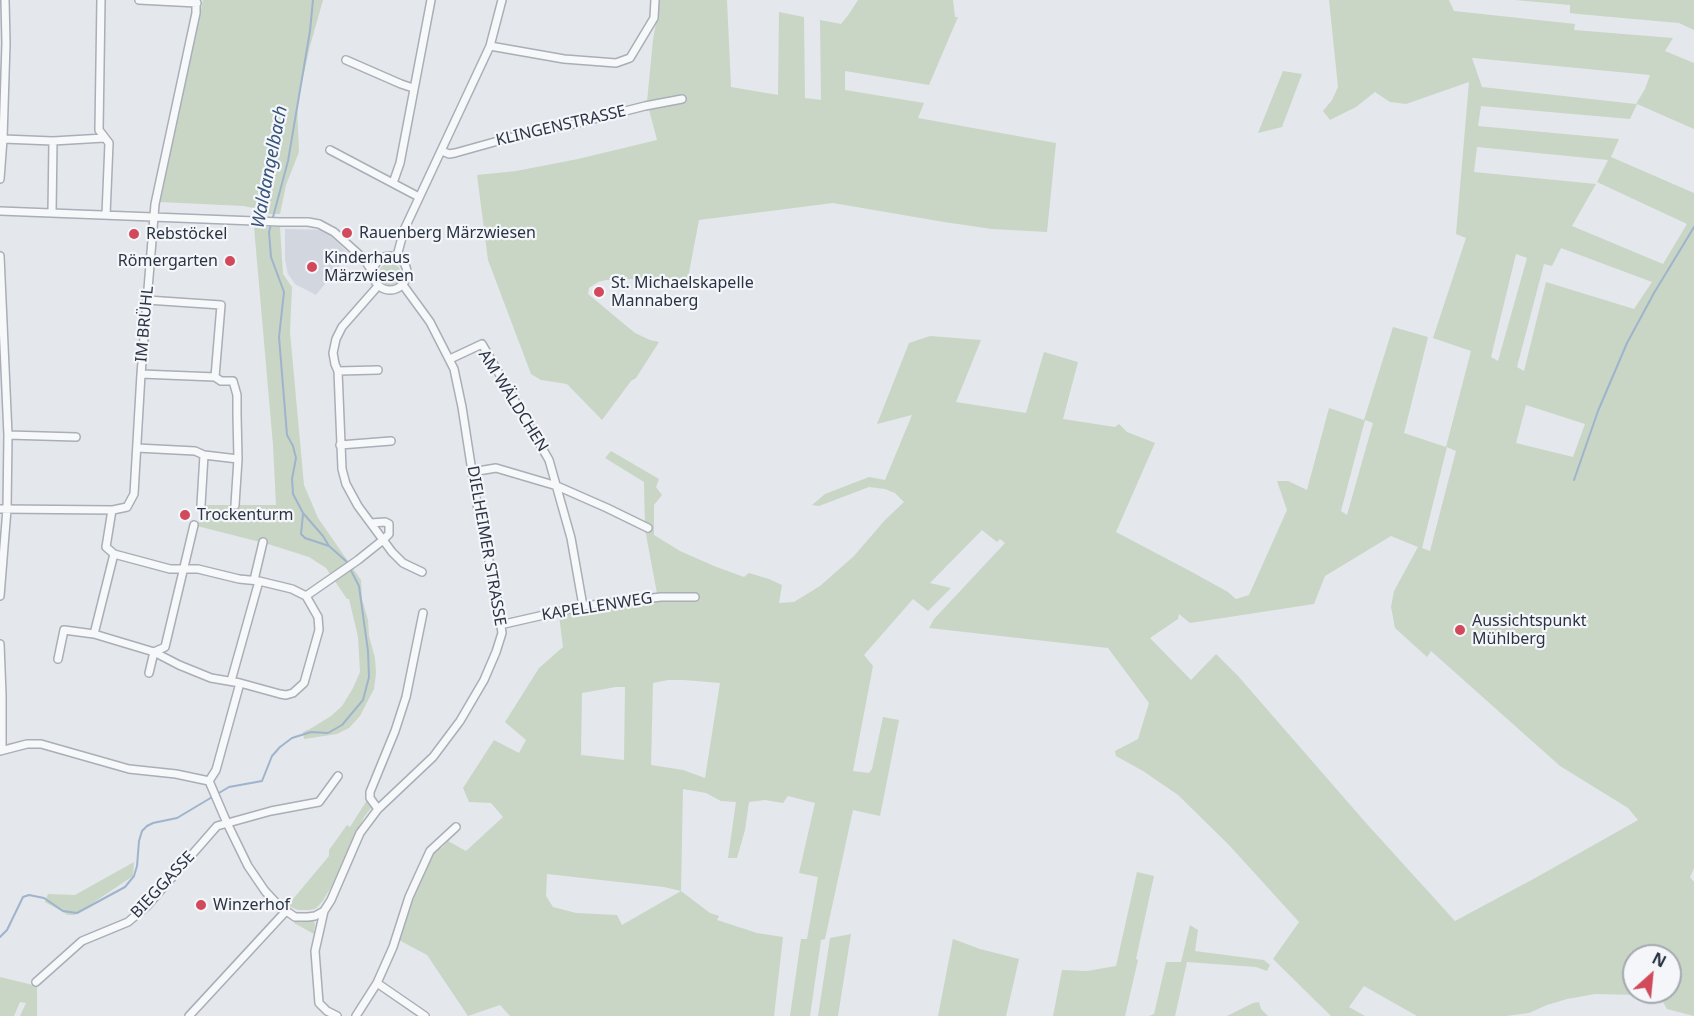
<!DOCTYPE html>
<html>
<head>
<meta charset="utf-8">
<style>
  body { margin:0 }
  #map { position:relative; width:1694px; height:1016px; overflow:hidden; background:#e4e7ec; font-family:"Noto Sans",sans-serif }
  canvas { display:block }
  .north { position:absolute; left:1622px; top:944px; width:60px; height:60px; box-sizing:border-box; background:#f4f6f9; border:2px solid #a4a8b1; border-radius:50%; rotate:27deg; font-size:16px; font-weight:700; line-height:24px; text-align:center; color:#2b3445 }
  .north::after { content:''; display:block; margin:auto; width:21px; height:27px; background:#d1495b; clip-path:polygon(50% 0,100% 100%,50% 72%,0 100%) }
</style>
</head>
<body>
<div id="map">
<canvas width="1694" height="1016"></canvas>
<div class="north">N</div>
</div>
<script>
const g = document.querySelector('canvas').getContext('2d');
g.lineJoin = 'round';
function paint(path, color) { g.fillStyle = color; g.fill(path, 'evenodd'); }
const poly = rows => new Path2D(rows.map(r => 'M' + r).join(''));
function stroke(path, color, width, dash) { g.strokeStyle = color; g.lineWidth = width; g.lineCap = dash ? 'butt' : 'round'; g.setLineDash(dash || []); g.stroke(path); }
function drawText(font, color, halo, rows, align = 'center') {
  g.font = font + ' "Noto Sans",sans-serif'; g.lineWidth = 4.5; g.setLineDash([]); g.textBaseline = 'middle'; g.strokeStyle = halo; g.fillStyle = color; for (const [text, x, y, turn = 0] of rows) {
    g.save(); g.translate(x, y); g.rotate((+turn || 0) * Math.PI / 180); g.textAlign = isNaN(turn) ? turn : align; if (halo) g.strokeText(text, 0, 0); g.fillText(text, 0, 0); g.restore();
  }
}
paint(poly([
  [285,229,325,230,349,254,316,295,295,284,288,274,285,260]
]), '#d2d6de');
paint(poly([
  [203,0,323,0,310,46,297,105,299,152,286,185,280,214,268,214,269,211,243,206,160,202],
  [660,0,727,0,731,87,778,95,779,12,804,17,805,98,821,100,820,20,841,24,849,14,858,0,953,0,955,17,958,17,929,85,845,71,845,90,924,103,918,118,1056,143,1047,232,992,229,944,222,833,203,699,220,687,283,631,279,606,280,598,282,589,288,588,294,635,333,650,340,659,342,636,378,631,381,602,420,567,384,541,380,531,374,488,260,477,175,516,171,578,159,657,140,647,102,653,40],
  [1329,0,1449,0,1454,11,1575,24,1574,30,1673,38,1665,51,1694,63,1694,129,1637,104,1630,119,1481,106,1478,126,1619,139,1611,157,1694,193,1694,868,1690,877,1694,882,1694,1016,1667,1009,1660,997,1663,993,1642,995,1595,994,1567,999,1547,1005,1529,1013,1506,1016,1417,1016,1364,986,1349,1007,1365,1016,1331,1016,1273,959,1299,922,1229,845,1178,795,1143,771,1116,756,1115,751,1138,739,1149,703,1108,648,929,628,934,619,1005,543,1000,539,997,542,982,530,930,583,951,588,928,611,913,599,864,655,873,666,853,771,869,773,872,769,883,717,899,720,880,816,853,810,825,939,821,940,810,1016,790,1016,801,939,807,939,818,877,799,873,815,803,788,796,783,803,765,800,749,802,745,830,737,858,728,858,736,802,721,801,706,793,683,789,681,891,710,913,719,916,717,920,757,933,783,937,774,1016,510,1016,500,1005,468,1016,427,955,397,939,411,900,437,847,442,848,448,841,466,851,503,817,491,803,469,802,463,788,494,740,519,753,526,740,505,722,539,668,563,647,559,615,593,607,658,599,645,529,644,482,605,458,611,451,659,479,656,487,662,495,654,505,654,535,680,551,714,566,744,577,749,573,769,579,782,585,779,603,794,602,820,586,854,556,885,520,904,502,895,493,885,489,869,487,819,506,812,505,825,494,869,477,885,480,912,415,877,424,909,343,930,336,981,340,956,402,1026,413,1044,352,1078,362,1063,419,1115,427,1119,424,1127,432,1155,443,1116,532,1190,571,1228,592,1236,599,1249,595,1287,510,1277,481,1288,481,1307,490,1329,408,1364,420,1393,327,1428,337,1404,433,1446,447,1471,351,1433,338,1466,238,1456,234,1469,82,1406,104,1390,102,1375,92,1356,107,1330,120,1323,111,1332,100,1338,87],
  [1472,58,1473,58,1650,75,1645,89,1636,104,1482,87],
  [1477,147,1608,160,1597,182,1687,224,1663,264,1572,226,1596,184,1474,172],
  [1561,248,1652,282,1634,309,1546,282,1524,371,1517,367,1544,264,1552,266],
  [1516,254,1527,258,1498,361,1491,357],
  [1526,405,1585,424,1573,457,1516,443],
  [1365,420,1373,423,1347,515,1341,511],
  [1447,447,1456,451,1430,551,1422,548],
  [1391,536,1418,547,1394,591,1391,607,1395,628,1427,657,1431,651,1560,766,1628,808,1638,820,1537,877,1455,921,1366,823,1238,676,1216,654,1191,680,1150,638,1178,619,1179,614,1190,623,1314,604,1325,576],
  [668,680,684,680,720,683,705,778,683,770,651,765,653,683],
  [616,687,625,687,624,760,581,755,582,693],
  [547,874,664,887,681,891,622,925,617,915,576,913,553,907,546,896],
  [1634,956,1670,956,1670,992,1634,992],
  [1515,0,1694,0,1694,30,1679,23,1578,14,1570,13,1570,5],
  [1283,71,1302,74,1282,127,1258,133],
  [254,227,280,227,283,274,292,287,290,332,304,485,318,518,361,580,362,599,368,620,369,636,375,658,376,673,374,689,360,716,349,728,337,734,304,739,303,732,310,729,331,716,342,706,353,688,360,672,358,637,349,599,347,599,326,568,309,557,268,544,197,526,203,505,276,505,273,445],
  '379 274a11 11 0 1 1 22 0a11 11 0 1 1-22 0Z',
  [367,800,372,807,364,817,331,887,322,902,315,909,309,910,298,910,291,907,288,905,329,856,329,850,347,825,350,827],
  [134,862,133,876,75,915,68,915,45,902,48,894,75,895],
  [1137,872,1154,876,1136,959,1138,960,1125,1016,1053,1016,1062,970,1087,971,1116,966],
  [295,921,314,921,315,924,314,934,294,923],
  [1190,925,1198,930,1195,951,1264,960,1270,965,1267,971,1256,967,1187,962,1175,1016,1149,1016,1154,1014,1166,962,1181,962],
  [851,934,838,1016,818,1016,830,938],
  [953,939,980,949,1019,959,1006,1016,938,1016],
  [0,977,37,986,37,1016,20,1016,26,1003,20,1002,14,1016,0,1016],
  [1259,1002,1261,1009,1268,1016,1227,1016,1253,1003]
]), '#c9d6c5');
stroke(poly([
  [1574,480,1598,411,1627,343,1654,293,1694,227],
  [303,514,301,534,305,538,329,546],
  [0,937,7,930,23,897,29,895,44,898,63,911,77,913,125,887,134,876,137,866,139,841,142,831,147,826,153,823,177,818,229,787,262,781,272,756,280,747,292,738,311,732,328,733,342,725,363,700,369,677,368,651,359,586,346,561,329,546,323,536,303,513,293,494,292,479,296,458,293,446,287,435,279,337,284,292,271,257,269,232,288,161,310,31,313,0]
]), '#9fb4cc', 2);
const street = poly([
  [101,0,99,130,109,143,106,215],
  [139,0,197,3],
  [490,46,564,59,616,63,630,58,654,18,655,0],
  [346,60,401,84,413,88],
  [3,139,53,141,104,138],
  [330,150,419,197],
  [442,151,449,154,455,153,541,129,574,124,645,106,682,99],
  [0,179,3,139,6,43,5,0],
  [393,183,400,163,431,0],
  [0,211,280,222,308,222,319,224,334,232,364,259,372,271],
  [52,213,53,141],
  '373 273a17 17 0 1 1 34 0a17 17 0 1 1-34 0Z',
  [0,256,8,435,7,509,0,596],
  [397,256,404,230,490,46,502,0],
  [378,286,342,327,336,339,333,353,335,364,338,371,342,469,346,484,358,506,392,552,403,563,422,572],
  [147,300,221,305,215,377],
  [450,359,482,344,549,460,571,538,583,606],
  [338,371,378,370],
  [141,374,215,377,221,381,233,381,237,395,237,415,238,459,235,505],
  [8,435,76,437],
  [340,445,391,441],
  [137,448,195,451,204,455,238,459],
  [472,472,496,468,557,486,607,508,648,528],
  [201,505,204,455],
  [0,509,113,510,127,507,134,494,141,374,155,204,196,13,196,0],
  [254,580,263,542],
  [306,596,358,560,383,540,389,534,389,524,385,522,371,523],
  [500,625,583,606,661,597,695,597],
  [94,634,114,554,106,547,112,510],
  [0,644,2,695,2,750],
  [58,659,64,630,94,634,154,652,179,665,211,678,240,683,280,694,286,695,293,693,304,683,319,630,318,617,306,596,292,589,259,581,239,579,198,569,170,569,114,554],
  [149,673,154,652,165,647,194,525],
  [231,681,259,581],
  [0,751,27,744,41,744,129,769,176,774,209,781,227,823,248,866,265,891,279,906,295,917,308,917,315,916,324,911,315,951,319,1003,327,1011,337,1016],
  [209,781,216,770,240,683],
  [378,809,370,798,370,792,395,731,406,697,423,613],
  [324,911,331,900,360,833,378,809,433,757,460,721,484,680,496,652,502,633,497,598,478,510,462,407,454,369,430,322,403,285],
  [36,982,82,941,128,922,147,906,217,826,271,811,319,802,338,776],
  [377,983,425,1016],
  [189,1016,286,911],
  [356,1016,377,983,393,947,409,897,430,851,456,827]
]);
stroke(street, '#a9aeb7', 10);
stroke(street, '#f7f8fa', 7);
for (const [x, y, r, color] of [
  [347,233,6,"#d1495b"],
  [134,234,6,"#d1495b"],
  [230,261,6,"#d1495b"],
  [312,267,6,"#d1495b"],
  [599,292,6,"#d1495b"],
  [185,515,6,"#d1495b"],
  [1460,630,6,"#d1495b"],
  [201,905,6,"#d1495b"]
]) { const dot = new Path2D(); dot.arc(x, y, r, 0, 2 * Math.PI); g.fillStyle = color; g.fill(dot); stroke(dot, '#f4f6f9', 2); }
drawText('16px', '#2b3445', '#f4f6f9', [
  ["KLINGENSTRASSE",561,126,-13],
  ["IM BRÜHL",145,324,-85],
  ["AM WÄLDCHEN",513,401,58],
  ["DIELHEIMER STRASSE",486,546,80],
  ["KAPELLENWEG",597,607,-9],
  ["BIEGGASSE",163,885,-47]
]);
drawText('16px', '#2b3445', '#f4f6f9', [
  ["Rauenberg Märzwiesen",359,233],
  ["Rebstöckel",146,234],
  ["Kinderhaus",324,258],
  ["Märzwiesen",324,276],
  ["Römergarten",218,261,"right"],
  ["St. Michaelskapelle",611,283],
  ["Mannaberg",611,301],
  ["Trockenturm",197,515],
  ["Aussichtspunkt",1472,621],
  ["Mühlberg",1472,639],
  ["Winzerhof",213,905]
], 'left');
drawText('italic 18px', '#34527a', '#f4f6f9', [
  ["Waldangelbach",270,167,-79]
]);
</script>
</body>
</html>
